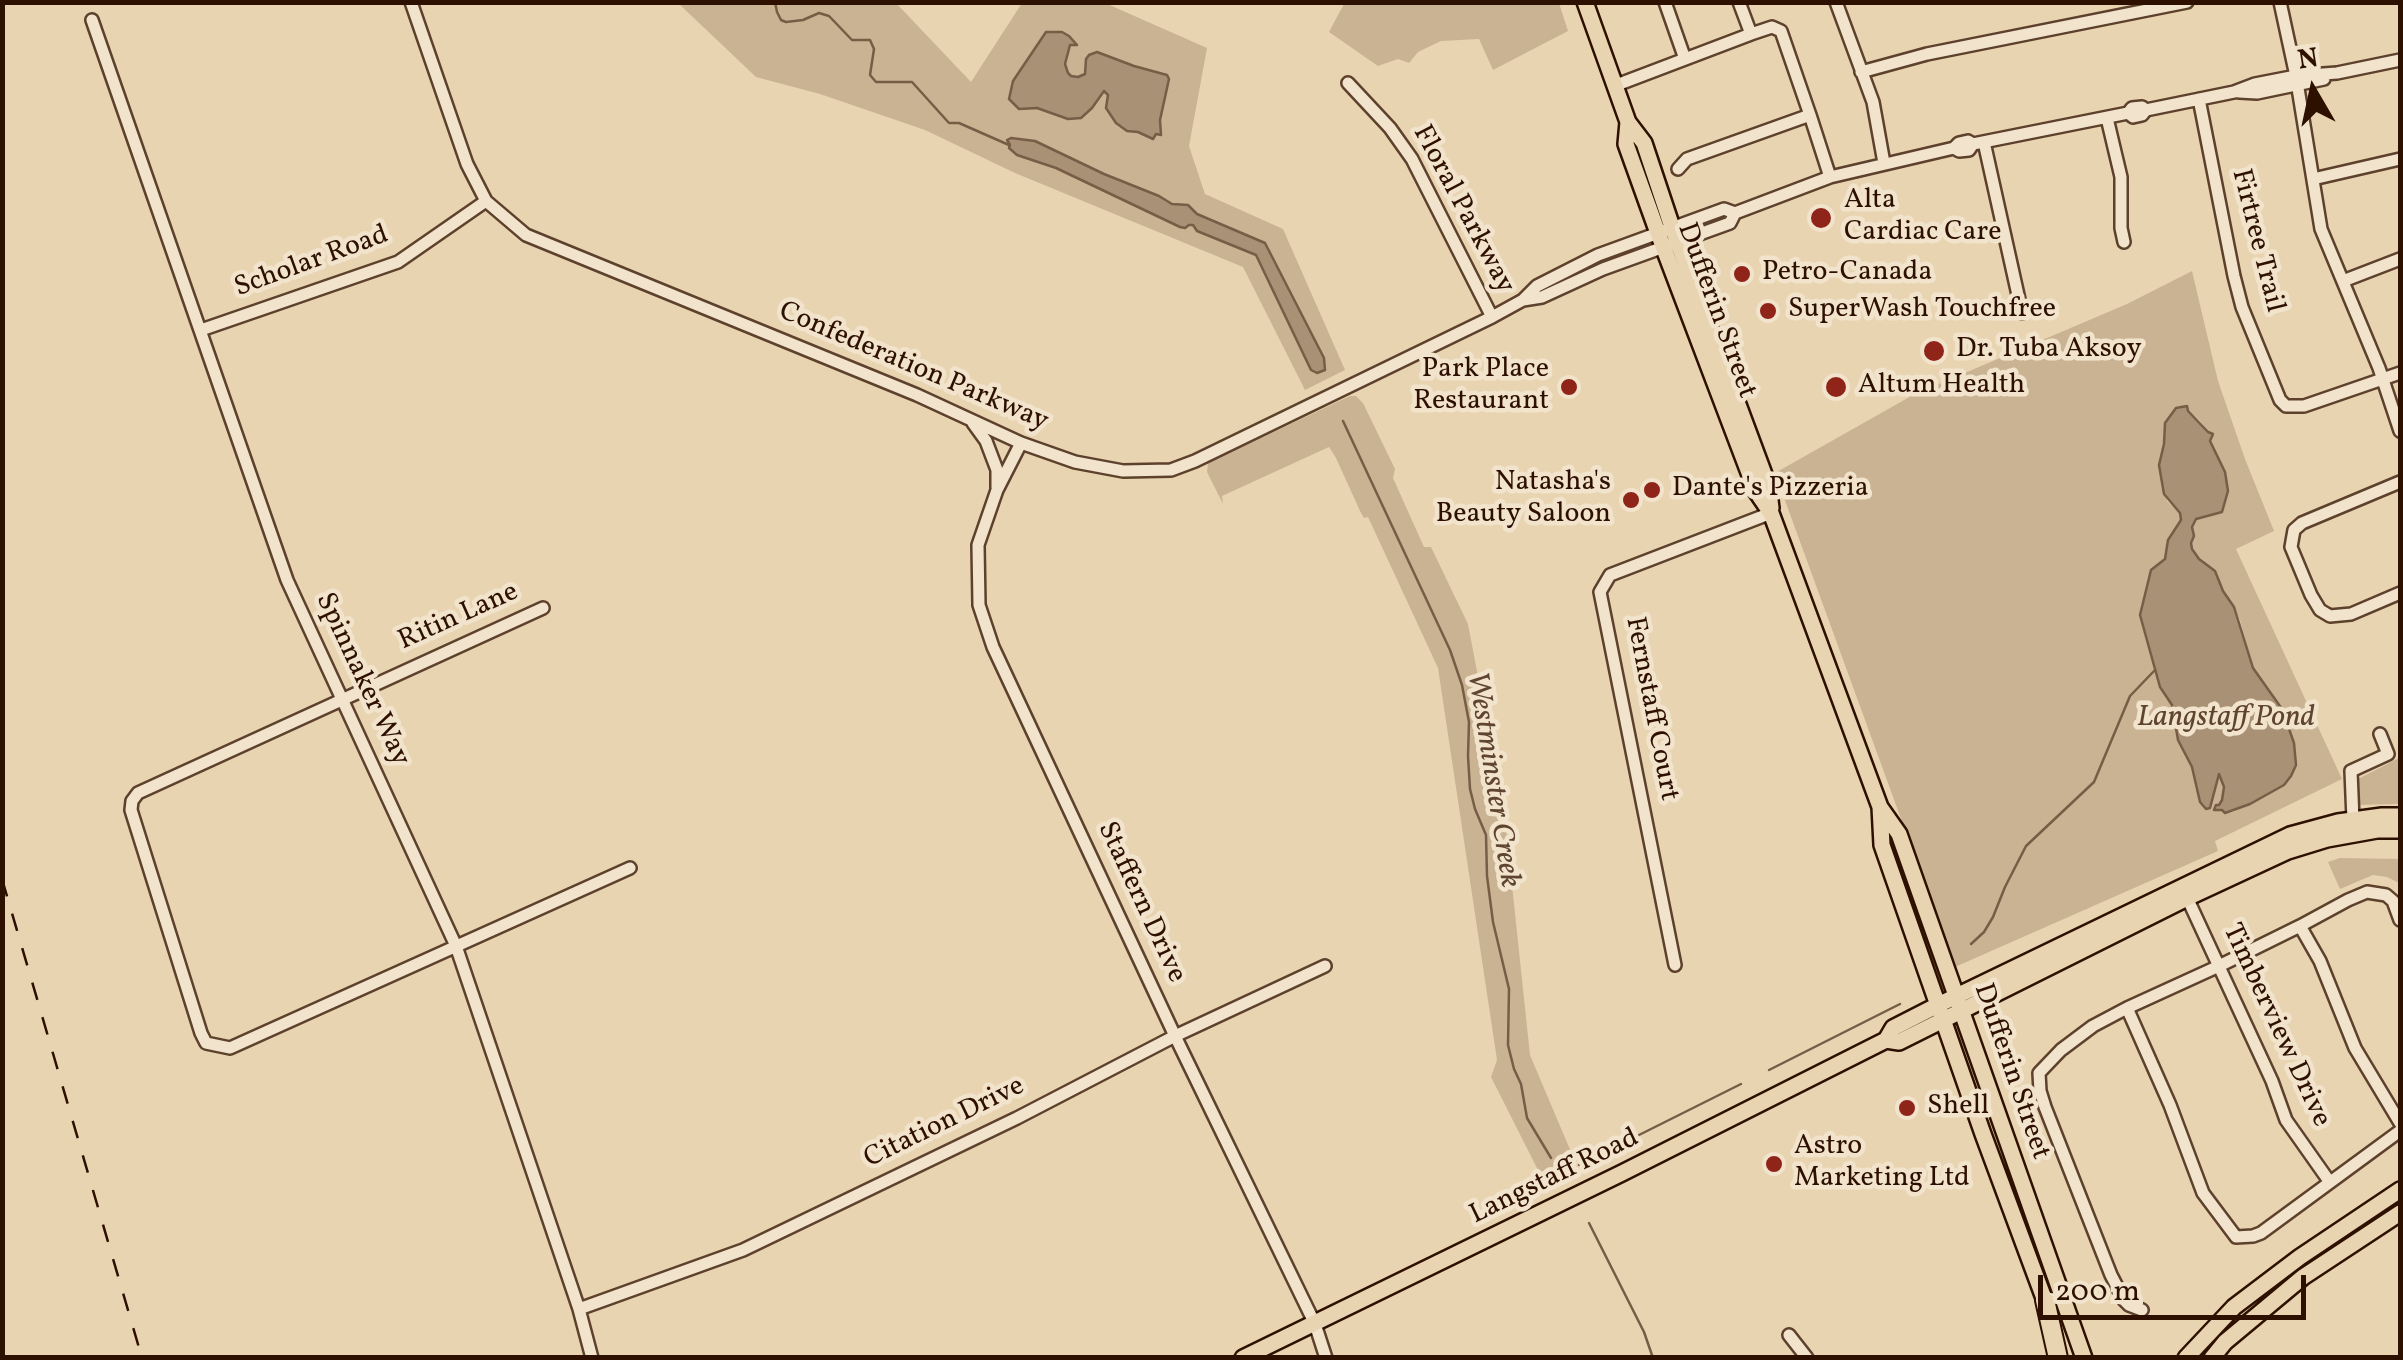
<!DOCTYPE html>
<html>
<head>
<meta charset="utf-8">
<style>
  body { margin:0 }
  #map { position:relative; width:2403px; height:1360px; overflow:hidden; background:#e9d4b1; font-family:Vollkorn,serif }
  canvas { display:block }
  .frame { position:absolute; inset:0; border:5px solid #2e1000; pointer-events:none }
  .north { position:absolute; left:2263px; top:40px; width:100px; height:100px; -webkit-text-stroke:8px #f1e3cc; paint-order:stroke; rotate:351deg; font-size:28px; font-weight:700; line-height:40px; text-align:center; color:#2e1000 }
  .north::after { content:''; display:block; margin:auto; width:35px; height:45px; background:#2e1000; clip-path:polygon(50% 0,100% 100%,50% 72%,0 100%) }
  .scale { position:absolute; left:2038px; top:1275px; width:268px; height:45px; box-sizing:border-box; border:5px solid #2e1000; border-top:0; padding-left:12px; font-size:30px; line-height:35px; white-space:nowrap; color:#2e1000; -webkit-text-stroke:8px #f1e3cc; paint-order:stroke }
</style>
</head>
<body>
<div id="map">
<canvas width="2403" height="1360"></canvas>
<div class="frame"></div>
<div class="north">N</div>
<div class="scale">200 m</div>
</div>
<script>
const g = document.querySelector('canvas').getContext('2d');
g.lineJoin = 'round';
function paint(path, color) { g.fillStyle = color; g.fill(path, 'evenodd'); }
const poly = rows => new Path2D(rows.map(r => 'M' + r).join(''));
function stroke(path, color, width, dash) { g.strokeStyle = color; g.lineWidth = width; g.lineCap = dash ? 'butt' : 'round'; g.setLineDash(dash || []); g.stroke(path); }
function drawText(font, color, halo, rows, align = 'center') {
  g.font = font + ' Vollkorn,serif'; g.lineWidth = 9; g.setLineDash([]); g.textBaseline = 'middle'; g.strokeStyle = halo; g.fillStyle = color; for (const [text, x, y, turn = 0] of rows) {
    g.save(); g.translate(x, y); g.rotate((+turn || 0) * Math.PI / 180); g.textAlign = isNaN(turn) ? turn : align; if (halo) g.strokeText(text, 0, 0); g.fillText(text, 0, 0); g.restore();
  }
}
paint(poly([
  [1345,2,1559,3,1568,31,1493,70,1479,39,1441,41,1418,52,1409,63,1398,59,1378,66,1329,32],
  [678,3,896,3,971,82,1022,3,1105,3,1207,48,1189,146,1205,194,1283,229,1345,370,1305,390,1243,267,1015,173,925,130,820,94,756,77],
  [2192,271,2218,381,2245,459,2274,531,2236,549,2342,779,2215,841,2218,851,1955,967,1775,473,1913,395,2127,304],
  [2188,411,2200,421,2208,433,2210,441,2225,472,2215,515,2196,519,2192,527,2192,549,2199,559,2215,571,2223,591,2234,607,2240,620,2253,668,2282,709,2294,743,2261,798,2233,812,2225,813,2219,805,2222,800,2224,787,2221,775,2218,774,2216,781,2192,767,2178,740,2172,705,2160,687,2140,615,2151,570,2165,559,2168,540,2181,520,2180,513,2167,501,2159,465,2164,444],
  [1350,396,1356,396,1363,403,1395,469,1393,478,1424,547,1431,547,1468,624,1505,819,1530,1055,1574,1159,1543,1180,1491,1077,1497,1060,1438,668,1368,517,1364,518,1360,511,1336,458,1329,447,1222,496,1223,504,1207,472,1208,463],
  [2399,758,2400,804,2355,805,2356,780],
  [2340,858,2400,859,2400,888,2399,883,2387,877,2373,875,2340,889,2328,862]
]), '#c9b393');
const water = poly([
  [1046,32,1062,32,1069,36,1077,45,1070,45,1065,64,1068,73,1071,76,1078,77,1085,74,1086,59,1089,55,1097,52,1134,66,1167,75,1169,79,1160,120,1161,135,1156,134,1153,139,1138,132,1127,131,1116,123,1106,108,1108,95,1104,91,1092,108,1081,118,1068,119,1037,108,1019,109,1009,99,1013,81,1046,32],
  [1011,138,1035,141,1104,174,1159,196,1172,204,1188,205,1197,214,1265,243,1324,358,1325,370,1317,373,1311,370,1256,255,1197,231,1193,225,1189,225,1185,228,1180,227,1056,168,1017,155,1009,148,1010,145,1007,140,1011,138],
  [2187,406,2188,411,2208,432,2213,434,2210,441,2225,472,2228,491,2222,512,2196,519,2192,527,2194,536,2191,543,2192,549,2199,559,2215,571,2223,591,2234,607,2253,668,2282,709,2294,743,2296,765,2291,776,2284,785,2250,804,2225,813,2222,810,2214,810,2216,805,2219,805,2222,800,2224,787,2219,774,2210,808,2206,809,2200,802,2192,767,2178,740,2172,705,2160,687,2140,615,2151,570,2165,559,2168,540,2181,520,2180,513,2164,494,2159,465,2164,444,2165,423,2176,408,2187,406]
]);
paint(water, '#a99175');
stroke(water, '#785d46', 2.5);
stroke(poly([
  [775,2,777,12,781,20,786,22,803,20,819,13,829,16,852,40,870,40,874,49,870,75,876,82,912,82,949,123,959,123,1009,145],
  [1343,421,1450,650,1462,685,1469,722,1468,756,1470,789,1475,809,1486,835,1487,876,1493,922,1509,989,1508,1045,1514,1069,1521,1084,1527,1118,1551,1158],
  [1971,944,1984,932,1993,917,2005,887,2026,846,2094,782,2130,696,2155,670],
  [1769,1070,1900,1004],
  [1579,1165,1741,1084],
  [1589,1223,1644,1332,1653,1358]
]), '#785d46', 2.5);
const minor = poly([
  [411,2,467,164,486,201,526,235,917,395,1021,443,1075,462,1123,471,1171,470,1195,461,1492,317,1523,300,1537,286,1598,255,1724,209,1735,213],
  [1665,2,1685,59],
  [1836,2,1873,102,1884,163],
  [2280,2,2296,76,2321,229,2379,368,2400,431],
  [92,20,287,580,456,946,579,1309,592,1358],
  [1751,34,1772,27,1781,31,1810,115],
  [1861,72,1927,54,2187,2],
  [1348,83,1390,128,1412,159,1492,317],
  [1614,86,1751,34,1739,2],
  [2239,92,2257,93,2324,79],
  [2199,99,2234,276,2242,307,2280,400,2286,406,2304,406,2400,373],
  [2128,113,2133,117,2142,115,2146,110,2234,92,2255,84,2296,76,2337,73,2400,60],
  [2107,118,2121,177,2121,228,2124,242],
  [1984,142,2022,313],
  [1954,148,1959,151,1969,150,1973,144,2128,113,2132,108,2142,107,2146,110],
  [1678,169,1687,159,1810,115,1830,177],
  [2313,179,2400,159],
  [2343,281,2400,259],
  [1523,300,1542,297,1603,269,1730,223,1735,213,1830,177,1954,148,1959,143,1968,141,1973,144],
  [201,330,398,262,486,201],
  [973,423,986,441,997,470,997,488],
  [1021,443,997,490,978,545,979,605,993,647,1175,1036,1315,1324,1326,1358],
  [2400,482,2302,523,2294,530,2291,547,2311,595,2320,610,2330,616,2351,614,2400,593],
  [543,608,138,793,132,801,131,810,201,1033,206,1043,230,1048,630,868],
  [2353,820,2351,771,2388,754,2380,734],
  [2184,891,2272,1081,2286,1120,2329,1181],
  [2300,926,2320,961,2355,1048,2400,1123],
  [1675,965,1600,592,1610,575,1771,513],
  [2127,1008,2170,1105,2203,1193,2236,1237,2253,1236,2261,1233,2400,1131],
  [579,1309,743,1250,1017,1118,1175,1036,1325,966],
  [2142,1310,2129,1305,2124,1300,2111,1275,2045,1107,2040,1091,2039,1073,2061,1050,2093,1026,2127,1008,2219,966,2300,926,2348,900,2367,892,2386,895,2393,901,2400,920],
  [1789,1335,1807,1358]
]);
const major = poly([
  [1585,2,1628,122,1644,143,1672,227,1768,485,1771,508],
  [1628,122,1626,144,1658,233,1756,491,1771,513,1880,807,1899,834,2084,1358],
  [1880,807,1882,845,1983,1134,2048,1309],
  [1886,1040,1893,1028,1938,1005,2290,835,2338,822,2382,816,2400,816],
  [1243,1358,1622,1173,1886,1040,1899,1042,2187,898,2288,851,2327,839,2377,830,2400,830],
  [2186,1358,2234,1307,2300,1257,2400,1190],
  [2212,1358,2225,1342,2303,1277,2400,1213]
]);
const highway = poly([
  [2045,1300,2058,1358]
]);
stroke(minor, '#5d412c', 16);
stroke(major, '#2e1000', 20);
stroke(highway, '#2e1000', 22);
stroke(minor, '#f1e3cc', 11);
stroke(major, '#e9d4b1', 15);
stroke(highway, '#e9d4b1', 18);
stroke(poly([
  [2,879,142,1358]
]), '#2e1000', 2.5, [18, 18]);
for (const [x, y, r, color] of [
  [1821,218,12,"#8f2418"],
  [1742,274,10,"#8f2418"],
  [1768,311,10,"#8f2418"],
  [1934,351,12,"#8f2418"],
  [1569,387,10,"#8f2418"],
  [1836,387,12,"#8f2418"],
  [1652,490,10,"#8f2418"],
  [1631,500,10,"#8f2418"],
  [1907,1108,10,"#8f2418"],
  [1774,1164,10,"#8f2418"]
]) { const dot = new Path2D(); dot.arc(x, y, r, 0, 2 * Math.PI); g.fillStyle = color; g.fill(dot); stroke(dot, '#f1e3cc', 4); }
drawText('28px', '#2e1000', '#f1e3cc', [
  ["Alta",1844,202],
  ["Cardiac Care",1844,234],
  ["Petro-Canada",1762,274],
  ["SuperWash Touchfree",1788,311],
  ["Dr. Tuba Aksoy",1956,351],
  ["Park Place",1549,371,"right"],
  ["Restaurant",1549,403,"right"],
  ["Altum Health",1858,387],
  ["Natasha's",1611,484,"right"],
  ["Beauty Saloon",1611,516,"right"],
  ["Dante's Pizzeria",1672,490],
  ["Shell",1927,1108],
  ["Astro",1794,1148],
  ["Marketing Ltd",1794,1180]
], 'left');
drawText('28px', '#2e1000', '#f1e3cc', [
  ["Floral Parkway",1462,210,62],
  ["Firtree Trail",2256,241,76],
  ["Scholar Road",312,263,-20],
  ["Dufferin Street",1715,311,70],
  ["Confederation Parkway",913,368,23],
  ["Ritin Lane",459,618,-24],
  ["Spinnaker Way",361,680,65],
  ["Fernstaff Court",1650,709,79],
  ["Staffern Drive",1140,903,65],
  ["Timberview Drive",2275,1026,65],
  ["Dufferin Street",2010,1072,71],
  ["Citation Drive",945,1124,-26],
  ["Langstaff Road",1555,1178,-26]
]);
drawText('italic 30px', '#5f442f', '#f1e3cc', [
  ["Langstaff Pond",2226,719],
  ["Westminster Creek",1491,780,81]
]);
</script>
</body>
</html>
